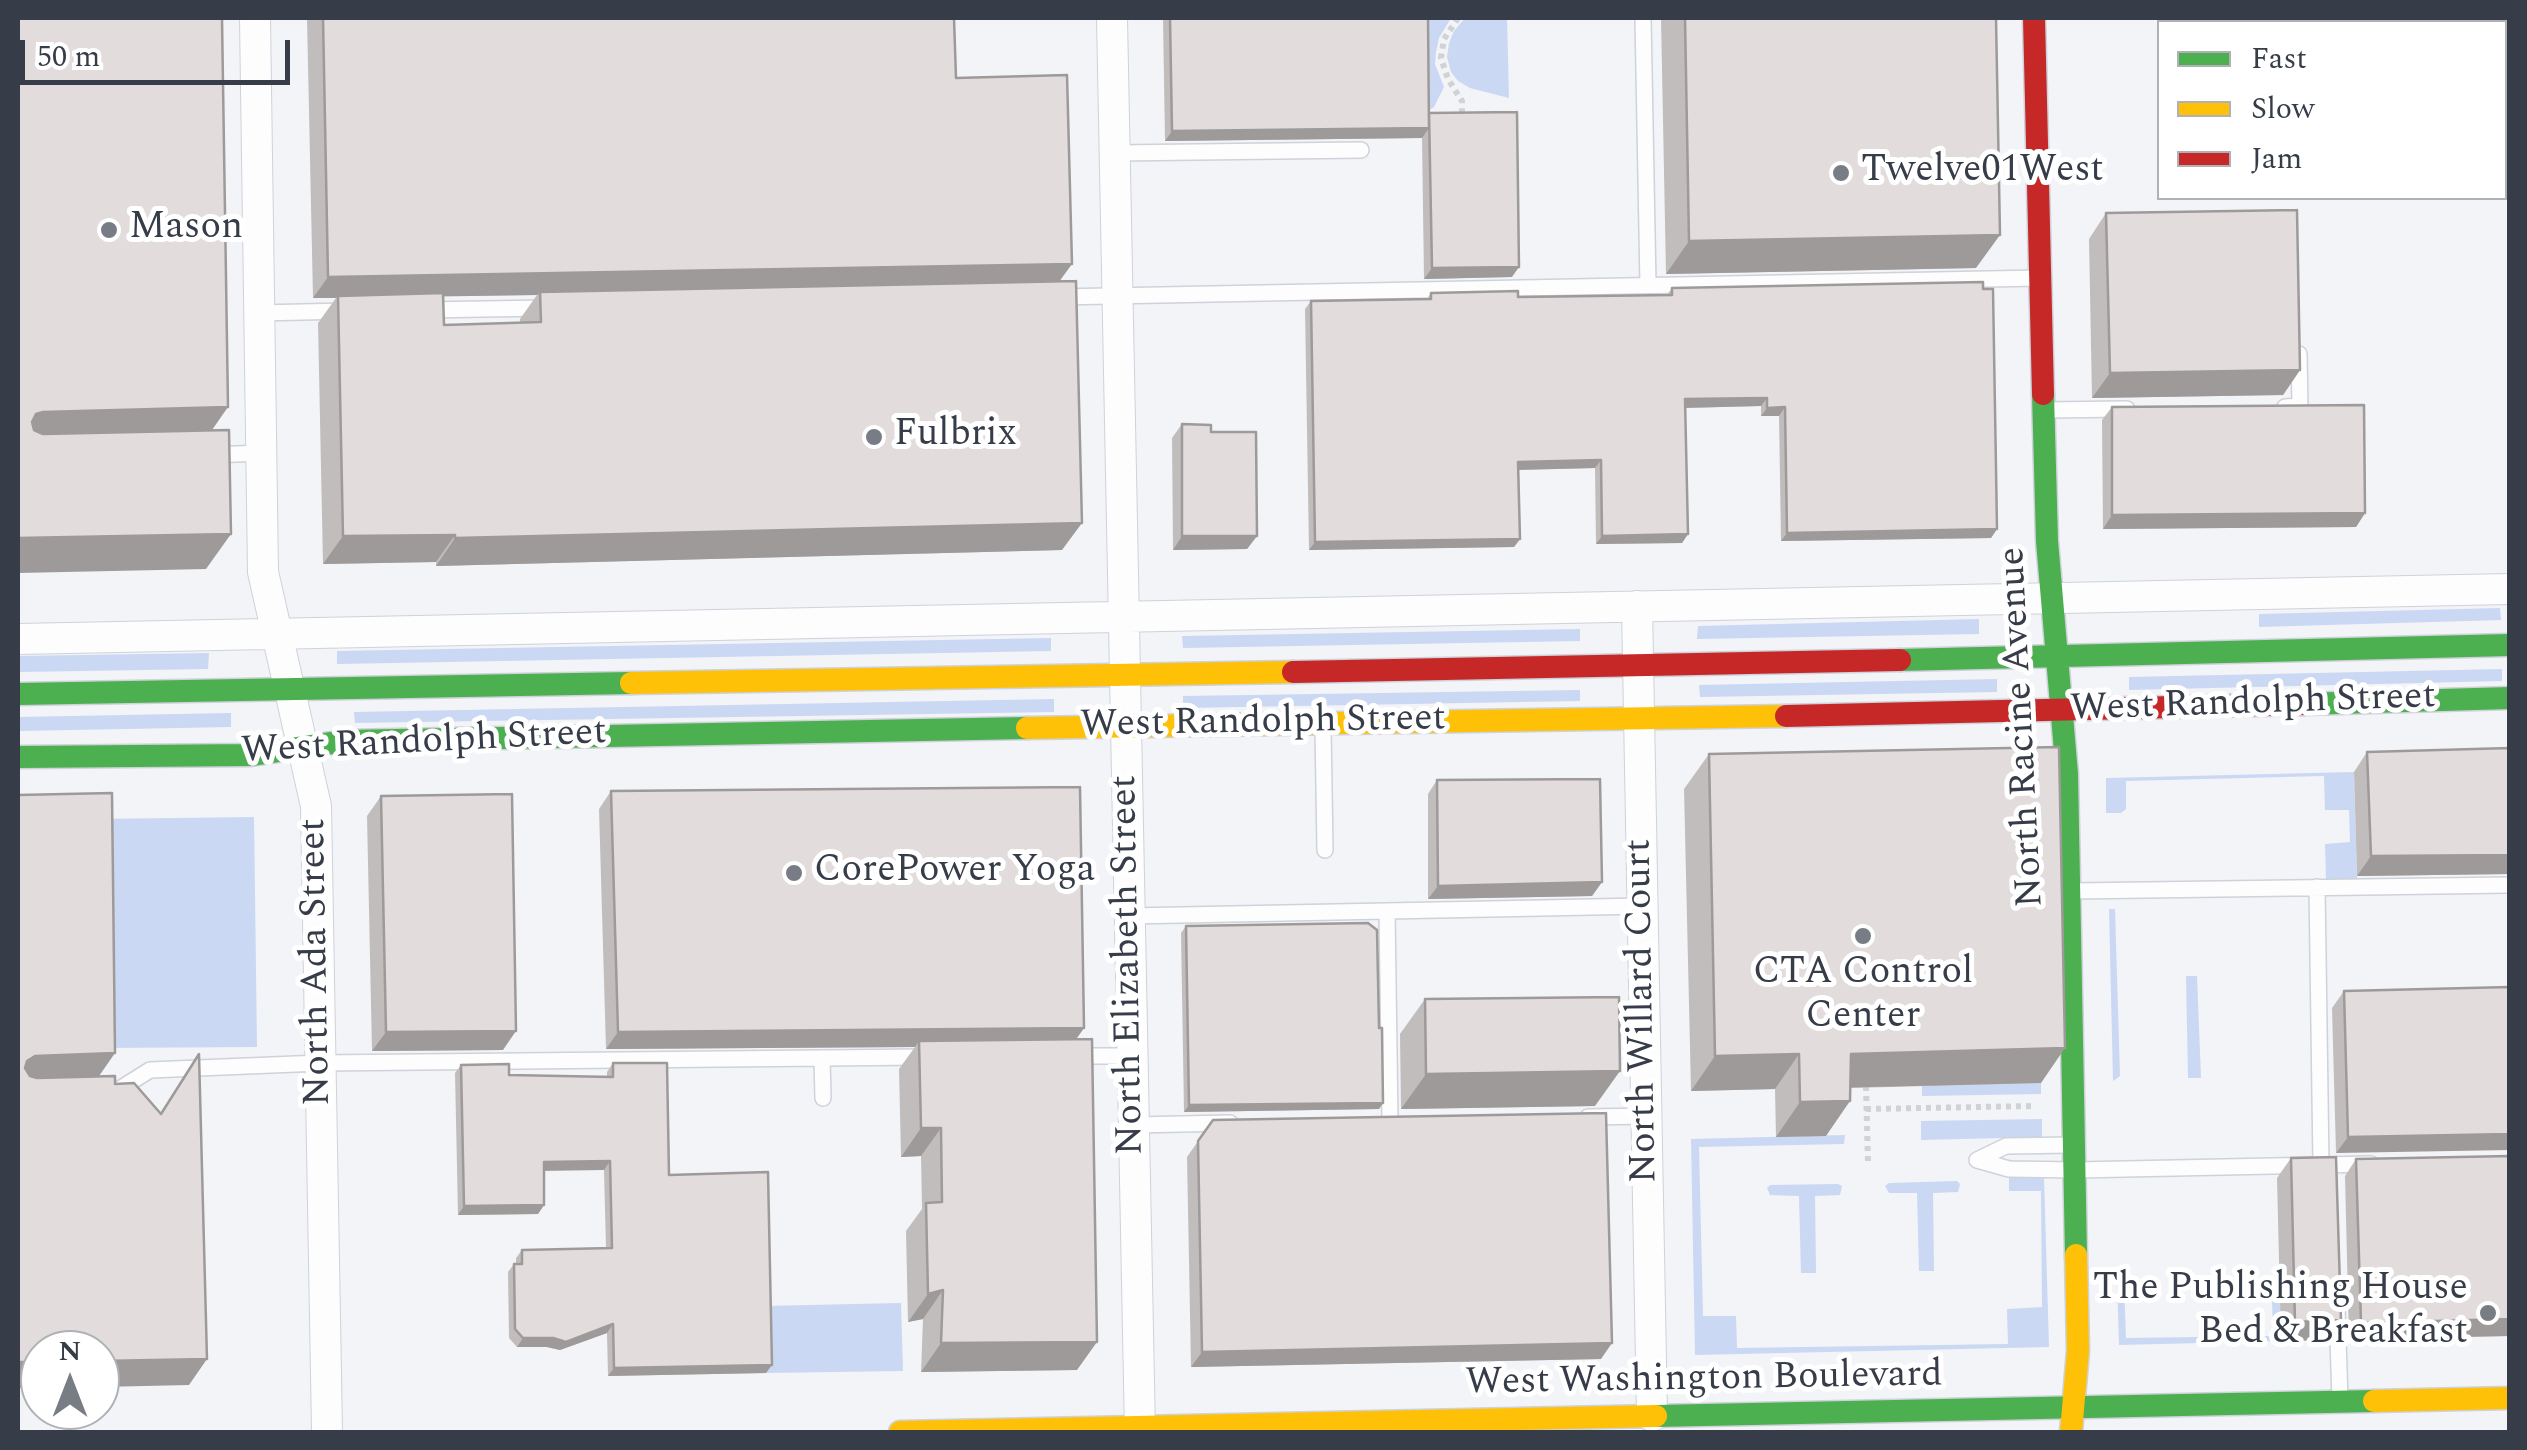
<!DOCTYPE html>
<html>
<head>
<meta charset="utf-8">
<style>
  body { margin:0 }
  #map { position:relative; width:2527px; height:1450px; overflow:hidden; background:#f2f4f7; font-family:Spectral,serif }
  canvas { display:block }
  .frame { position:absolute; inset:0; border:20px solid #363c48; pointer-events:none }
  .legend { position:absolute; left:2157px; top:20px; width:350px; height:180px; box-sizing:border-box; background:#fff; border:2px solid #afb1b6; margin:0; padding:12px 18px; list-style:none; font-size:30px; color:#363c48 }
  .legend li { display:flex; align-items:center; gap:20px; height:50px }
  .legend b { width:50px; border:2px solid #afb1b6 }
  .north { position:absolute; left:20px; top:1330px; width:100px; height:100px; box-sizing:border-box; background:#fff; border:2px solid #afb1b6; border-radius:50%; rotate:0deg; font-size:28px; font-weight:700; line-height:40px; text-align:center; color:#363c48 }
  .north::after { content:''; display:block; margin:auto; width:35px; height:45px; background:#787c85; clip-path:polygon(50% 0,100% 100%,50% 72%,0 100%) }
  .scale { position:absolute; left:20px; top:40px; width:270px; height:45px; box-sizing:border-box; border:5px solid #363c48; border-top:0; padding-left:12px; font-size:30px; line-height:35px; white-space:nowrap; color:#363c48; -webkit-text-stroke:8px #fff; paint-order:stroke }
</style>
</head>
<body>
<div id="map">
<canvas width="2527" height="1450"></canvas>
<div class="frame"></div>
<ul class="legend">
<li><b style="height:12px;background:#4caf50"></b>Fast</li>
<li><b style="height:12px;background:#ffc107"></b>Slow</li>
<li><b style="height:12px;background:#c62828"></b>Jam</li>
</ul>
<div class="north">N</div>
<div class="scale">50 m</div>
</div>
<script>
const g = document.querySelector('canvas').getContext('2d');
g.lineJoin = 'round';
function paint(path, color) { g.fillStyle = color; g.fill(path, 'evenodd'); }
const poly = rows => new Path2D(rows.map(r => 'M' + r).join(''));
function stroke(path, color, width, dash) { g.strokeStyle = color; g.lineWidth = width; g.lineCap = dash ? 'butt' : 'round'; g.setLineDash(dash || []); g.stroke(path); }
function drawText(font, color, halo, rows, align = 'center') {
  g.font = font + ' Spectral,serif'; g.lineWidth = 10; g.setLineDash([]); g.textBaseline = 'middle'; g.strokeStyle = halo; g.fillStyle = color; for (const [text, x, y, turn = 0] of rows) {
    g.save(); g.translate(x, y); g.rotate((+turn || 0) * Math.PI / 180); g.textAlign = isNaN(turn) ? turn : align; if (halo) g.strokeText(text, 0, 0); g.fillText(text, 0, 0); g.restore();
  }
}
paint(poly([
  [1420,18,1451,18,1439,38,1436,52,1435,64,1444,87,1434,107,1422,115],
  [1465,18,1507,18,1509,98,1470,88,1458,81,1451,72,1447,57,1449,43,1454,31],
  [2500,608,2501,620,2259,627,2259,614],
  [1979,619,1979,634,1697,639,1698,626],
  [1580,629,1580,641,1183,648,1182,636],
  [1051,638,1051,651,337,664,337,651],
  [209,653,208,669,18,672,18,656],
  [2502,669,2502,681,2129,690,2129,677],
  [1997,679,1997,692,1700,697,1699,685],
  [1580,690,1580,701,1183,708,1183,696],
  [1054,699,1054,712,355,723,354,712],
  [231,713,231,727,18,731,18,717],
  [2354,772,2357,879,2326,879,2325,844,2350,842,2349,810,2325,810,2324,776,2126,781,2126,809,2121,813,2106,813,2106,778],
  [254,817,257,1047,96,1048,94,819],
  [2109,909,2115,909,2120,1076,2113,1081],
  [2186,976,2197,976,2201,1078,2188,1078],
  [2041,1083,2041,1094,1922,1096,1922,1085],
  [2042,1119,2042,1137,1921,1140,1921,1121],
  [1845,1135,1844,1144,1699,1147,1703,1316,1736,1316,1737,1348,2008,1344,2007,1309,2042,1307,2041,1191,2009,1191,2009,1178,2044,1177,2049,1347,1695,1355,1691,1139],
  [1957,1181,1960,1184,1958,1192,1933,1193,1934,1271,1919,1271,1917,1193,1889,1193,1885,1186,1889,1183],
  [1838,1184,1842,1186,1840,1195,1815,1196,1816,1273,1801,1273,1799,1196,1770,1195,1767,1188,1770,1185],
  [2117,1280,2124,1284,2126,1338,2273,1336,2272,1300,2280,1295,2281,1341,2119,1345],
  [901,1303,903,1371,766,1373,764,1306]
]), '#cad8f3');
const lane = poly([
  [1643,18,1648,285],
  [1115,153,1361,150],
  [1057,297,2039,278],
  [423,310,545,308],
  [259,313,345,311],
  [2285,407,2300,406,2299,354],
  [2045,410,2127,409],
  [211,455,262,453],
  [1323,727,1325,850],
  [2317,887,2321,1165],
  [2073,891,2510,885],
  [1387,911,1390,1121],
  [1130,916,1643,906],
  [1071,1056,1132,1056],
  [822,1058,823,1098],
  [112,1090,118,1090,150,1070,320,1063,923,1057],
  [1588,1117,1646,1116],
  [1134,1125,1230,1123],
  [2071,1145,2006,1146,1977,1160,2009,1169,2076,1170,2371,1164],
  [2337,1308,2340,1400]
]);
const street = poly([
  [255,18,263,572,316,806,327,1432],
  [1112,18,1140,1432],
  [1637,606,1652,1416],
  [18,639,2510,589]
]);
const fast = poly([
  [2043,394,2047,541,2067,774,2076,1255],
  [1900,660,2510,645],
  [18,694,631,683],
  [2303,704,2510,698],
  [18,757,251,755,345,741,1027,728],
  [1656,1416,2374,1401]
]);
const slow = poly([
  [631,683,1293,672],
  [1027,728,1786,716],
  [2374,1401,2510,1398],
  [900,1432,1656,1416],
  [2071,1432,2078,1351,2076,1255]
]);
const jam = poly([
  [2034,18,2043,394],
  [1293,672,1900,660],
  [1786,716,2303,704]
]);
stroke(lane, '#ced2da', 18);
stroke(street, '#ced2da', 32);
stroke(fast, '#ced2da', 25);
stroke(slow, '#ced2da', 25);
stroke(jam, '#ced2da', 25);
stroke(poly([
  [1458,18,1444,39,1441,58,1448,79,1462,101,1462,121],
  [1866,1086,1868,1164],
  [1866,1109,2035,1106]
]), '#d1d2d4', 6, [5, 5]);
stroke(lane, '#fdfdfe', 15);
stroke(street, '#fdfdfe', 30);
stroke(fast, '#4caf50', 22);
stroke(slow, '#ffc107', 22);
stroke(jam, '#c62828', 22);
paint(poly([
  [307,18,954,18,956,78,1060,281,1062,550,436,566,436,562,323,564,318,323,336,298,313,298],
  [537,295,520,319,520,323,444,325,443,296],
  [1163,18,1428,18,1429,113,1512,277,1424,279,1422,138,1165,141],
  [1661,18,1996,18,1976,268,1666,274],
  [2106,213,2300,370,2283,395,2092,398,2089,239],
  [1672,288,1997,529,1991,538,1781,541,1779,416,1761,416,1761,406,1685,408,1688,534,1682,543,1596,544,1595,468,1519,470,1520,539,1514,547,1309,550,1305,309,1311,301,1427,299,1431,293,1518,297,1667,295],
  [2112,407,2365,513,2356,527,2103,529,2102,420],
  [1182,424,1211,432,1257,536,1247,549,1173,550,1172,438],
  [2510,748,2510,874,2357,876,2354,772,2367,752],
  [1709,754,2041,1083,1851,1088,1826,1136,1776,1137,1775,1089,1691,1091,1684,789],
  [1437,780,1602,882,1592,896,1428,899,1428,794],
  [611,791,1084,1028,1076,1039,1077,1370,921,1372,923,1319,908,1322,906,1231,922,1209,921,1156,901,1157,899,1069,915,1047,606,1049,599,809],
  [381,796,503,1050,372,1051,367,816],
  [1186,926,1379,1028,1383,1103,1379,1109,1184,1112,1181,933],
  [2510,987,2336,1153,2332,1008,2344,991],
  [1425,999,1595,1106,1401,1109,1400,1034],
  [613,1063,669,1175,766,1373,608,1376,607,1333,560,1350,547,1347,517,1347,509,1338,508,1272,514,1264,516,1264,516,1258,522,1250,606,1248,604,1170,544,1170,544,1205,538,1214,458,1215,455,1073,461,1065,509,1075,607,1077,607,1072],
  [1213,1120,1601,1359,1191,1367,1187,1157],
  [2510,1156,2510,1336,2349,1339,2345,1176,2356,1159],
  [2291,1158,2327,1340,2281,1341,2277,1178]
]), '#c2bdbd');
paint(poly([
  [1429,128,1422,138,1165,141,1172,131],
  [2000,235,1976,268,1666,274,1689,241],
  [1072,264,1056,286,540,292,537,295,338,298,338,296,336,298,313,298,328,277],
  [1519,267,1512,277,1424,279,1432,268],
  [2300,370,2283,395,2092,398,2110,373],
  [1767,398,1761,406,1679,408,1685,399],
  [228,407,203,443,18,441,36,414,43,412],
  [1785,407,1779,416,1761,416,1767,408],
  [1601,460,1595,468,1512,470,1518,462],
  [2365,513,2356,527,2103,529,2112,515],
  [1082,523,1062,550,436,566,455,538],
  [1997,529,1991,538,1781,541,1787,533],
  [231,534,206,569,18,573,18,538],
  [1688,534,1682,543,1596,544,1602,536],
  [455,535,436,562,323,564,343,536],
  [1182,536,1257,536,1247,549,1173,550],
  [1520,539,1514,547,1309,550,1315,542],
  [2510,855,2510,874,2357,876,2371,856],
  [1602,882,1592,896,1428,899,1438,886],
  [1084,1028,1072,1045,919,1041,915,1047,606,1049,618,1032],
  [516,1031,503,1050,372,1051,386,1032],
  [2065,1048,2041,1083,1827,1088,1851,1054],
  [115,1053,97,1079,18,1082,27,1061,35,1056],
  [1799,1054,1775,1089,1691,1091,1715,1056],
  [1620,1071,1595,1106,1401,1109,1426,1074],
  [1850,1101,1826,1136,1776,1137,1800,1102],
  [1383,1103,1379,1109,1184,1112,1189,1105],
  [921,1128,941,1128,921,1156,901,1157],
  [2510,1134,2510,1150,2336,1153,2348,1137],
  [610,1161,604,1170,538,1171,544,1162],
  [544,1205,538,1214,458,1215,464,1206],
  [943,1290,923,1319,908,1322,928,1294],
  [2510,1319,2510,1336,2349,1339,2361,1323],
  [2341,1320,2327,1340,2281,1341,2295,1322],
  [613,1324,607,1333,560,1350,547,1347,517,1347,523,1338],
  [1097,1342,1077,1370,921,1372,941,1343],
  [1612,1343,1601,1359,1191,1367,1202,1352],
  [207,1359,189,1385,100,1387,100,1361],
  [18,1362,40,1362,40,1388,18,1388],
  [772,1365,766,1373,608,1376,614,1368]
]), '#9e9a9a');
const building = poly([
  [18,18,222,18,228,407,43,412,36,414,32,422,34,430,43,434,229,430,231,534,18,538,18,18],
  [323,18,954,18,956,78,1067,75,1072,264,328,277,323,18],
  [1170,18,1428,18,1429,128,1172,131,1170,18],
  [1685,18,1996,18,2000,235,1689,241,1685,18],
  [1517,112,1519,267,1432,268,1429,113,1517,112],
  [2297,210,2300,370,2110,373,2106,213,2297,210],
  [1076,281,1082,523,455,538,455,535,343,536,338,296,443,293,444,325,541,322,540,292,1076,281],
  [1983,282,1983,289,1993,289,1997,529,1787,533,1785,407,1767,408,1767,398,1685,399,1688,534,1602,536,1601,460,1518,462,1520,539,1315,542,1311,301,1431,299,1431,293,1518,291,1518,297,1672,295,1672,288,1983,282],
  [2364,405,2365,513,2112,515,2112,407,2364,405],
  [1182,424,1211,425,1211,432,1256,432,1257,536,1182,536,1182,424],
  [2059,747,2065,1048,1851,1054,1850,1101,1800,1102,1799,1054,1715,1056,1709,754,2059,747],
  [2510,748,2510,855,2371,856,2367,752,2510,748],
  [1600,779,1602,882,1438,886,1437,780,1600,779],
  [1080,787,1084,1028,618,1032,611,791,1080,787],
  [112,793,115,1053,35,1056,27,1061,25,1068,30,1076,37,1078,115,1076,115,1084,134,1083,161,1114,199,1054,207,1359,100,1361,100,1350,40,1350,40,1362,18,1362,18,795,112,793],
  [512,794,516,1031,386,1032,381,796,512,794],
  [1368,923,1377,930,1379,1028,1382,1028,1383,1103,1189,1105,1186,926,1368,923],
  [2510,987,2510,1134,2348,1137,2344,991,2510,987],
  [1619,997,1620,1071,1426,1074,1425,999,1619,997],
  [1092,1039,1097,1342,941,1343,943,1290,928,1294,926,1203,942,1202,941,1128,921,1128,919,1041,1092,1039],
  [613,1063,667,1063,669,1175,768,1172,772,1365,614,1368,613,1324,566,1342,553,1338,523,1338,515,1329,514,1264,522,1264,522,1250,612,1248,610,1161,544,1162,544,1205,464,1206,461,1065,509,1064,509,1075,613,1077,613,1063],
  [1606,1113,1612,1343,1202,1352,1198,1141,1213,1120,1606,1113],
  [2510,1156,2510,1319,2361,1323,2356,1159,2510,1156],
  [2336,1157,2341,1320,2295,1322,2291,1158,2336,1157]
]);
paint(building, '#e2dcdc');
stroke(building, '#9e9a9a', 2.5);
for (const [x, y, r, color] of [
  [1841,173,10,"#787c85"],
  [109,230,10,"#787c85"],
  [874,437,10,"#787c85"],
  [794,873,10,"#787c85"],
  [1863,936,10,"#787c85"],
  [2488,1313,10,"#787c85"]
]) { const dot = new Path2D(); dot.arc(x, y, r, 0, 2 * Math.PI); g.fillStyle = color; g.fill(dot); stroke(dot, '#fff', 4); }
drawText('38px', '#363c48', '#fff', [
  ["Twelve01West",1861,173],
  ["Mason",129,230],
  ["Fulbrix",894,437],
  ["CorePower Yoga",814,873],
  ["CTA Control",1863,975,"center"],
  ["Center",1863,1019,"center"],
  ["The Publishing House",2468,1291,"right"],
  ["Bed & Breakfast",2468,1335,"right"]
], 'left');
drawText('38px', '#363c48', '#fff', [
  ["West Randolph Street",2253,705,-2],
  ["West Randolph Street",1263,724,-1],
  ["North Racine Avenue",2024,727,-93],
  ["West Randolph Street",424,744,-3],
  ["North Ada Street",318,962,-91],
  ["North Elizabeth Street",1130,965,-91],
  ["North Willard Court",1644,1011,-91],
  ["West Washington Boulevard",1704,1381,-1]
]);
</script>
</body>
</html>
